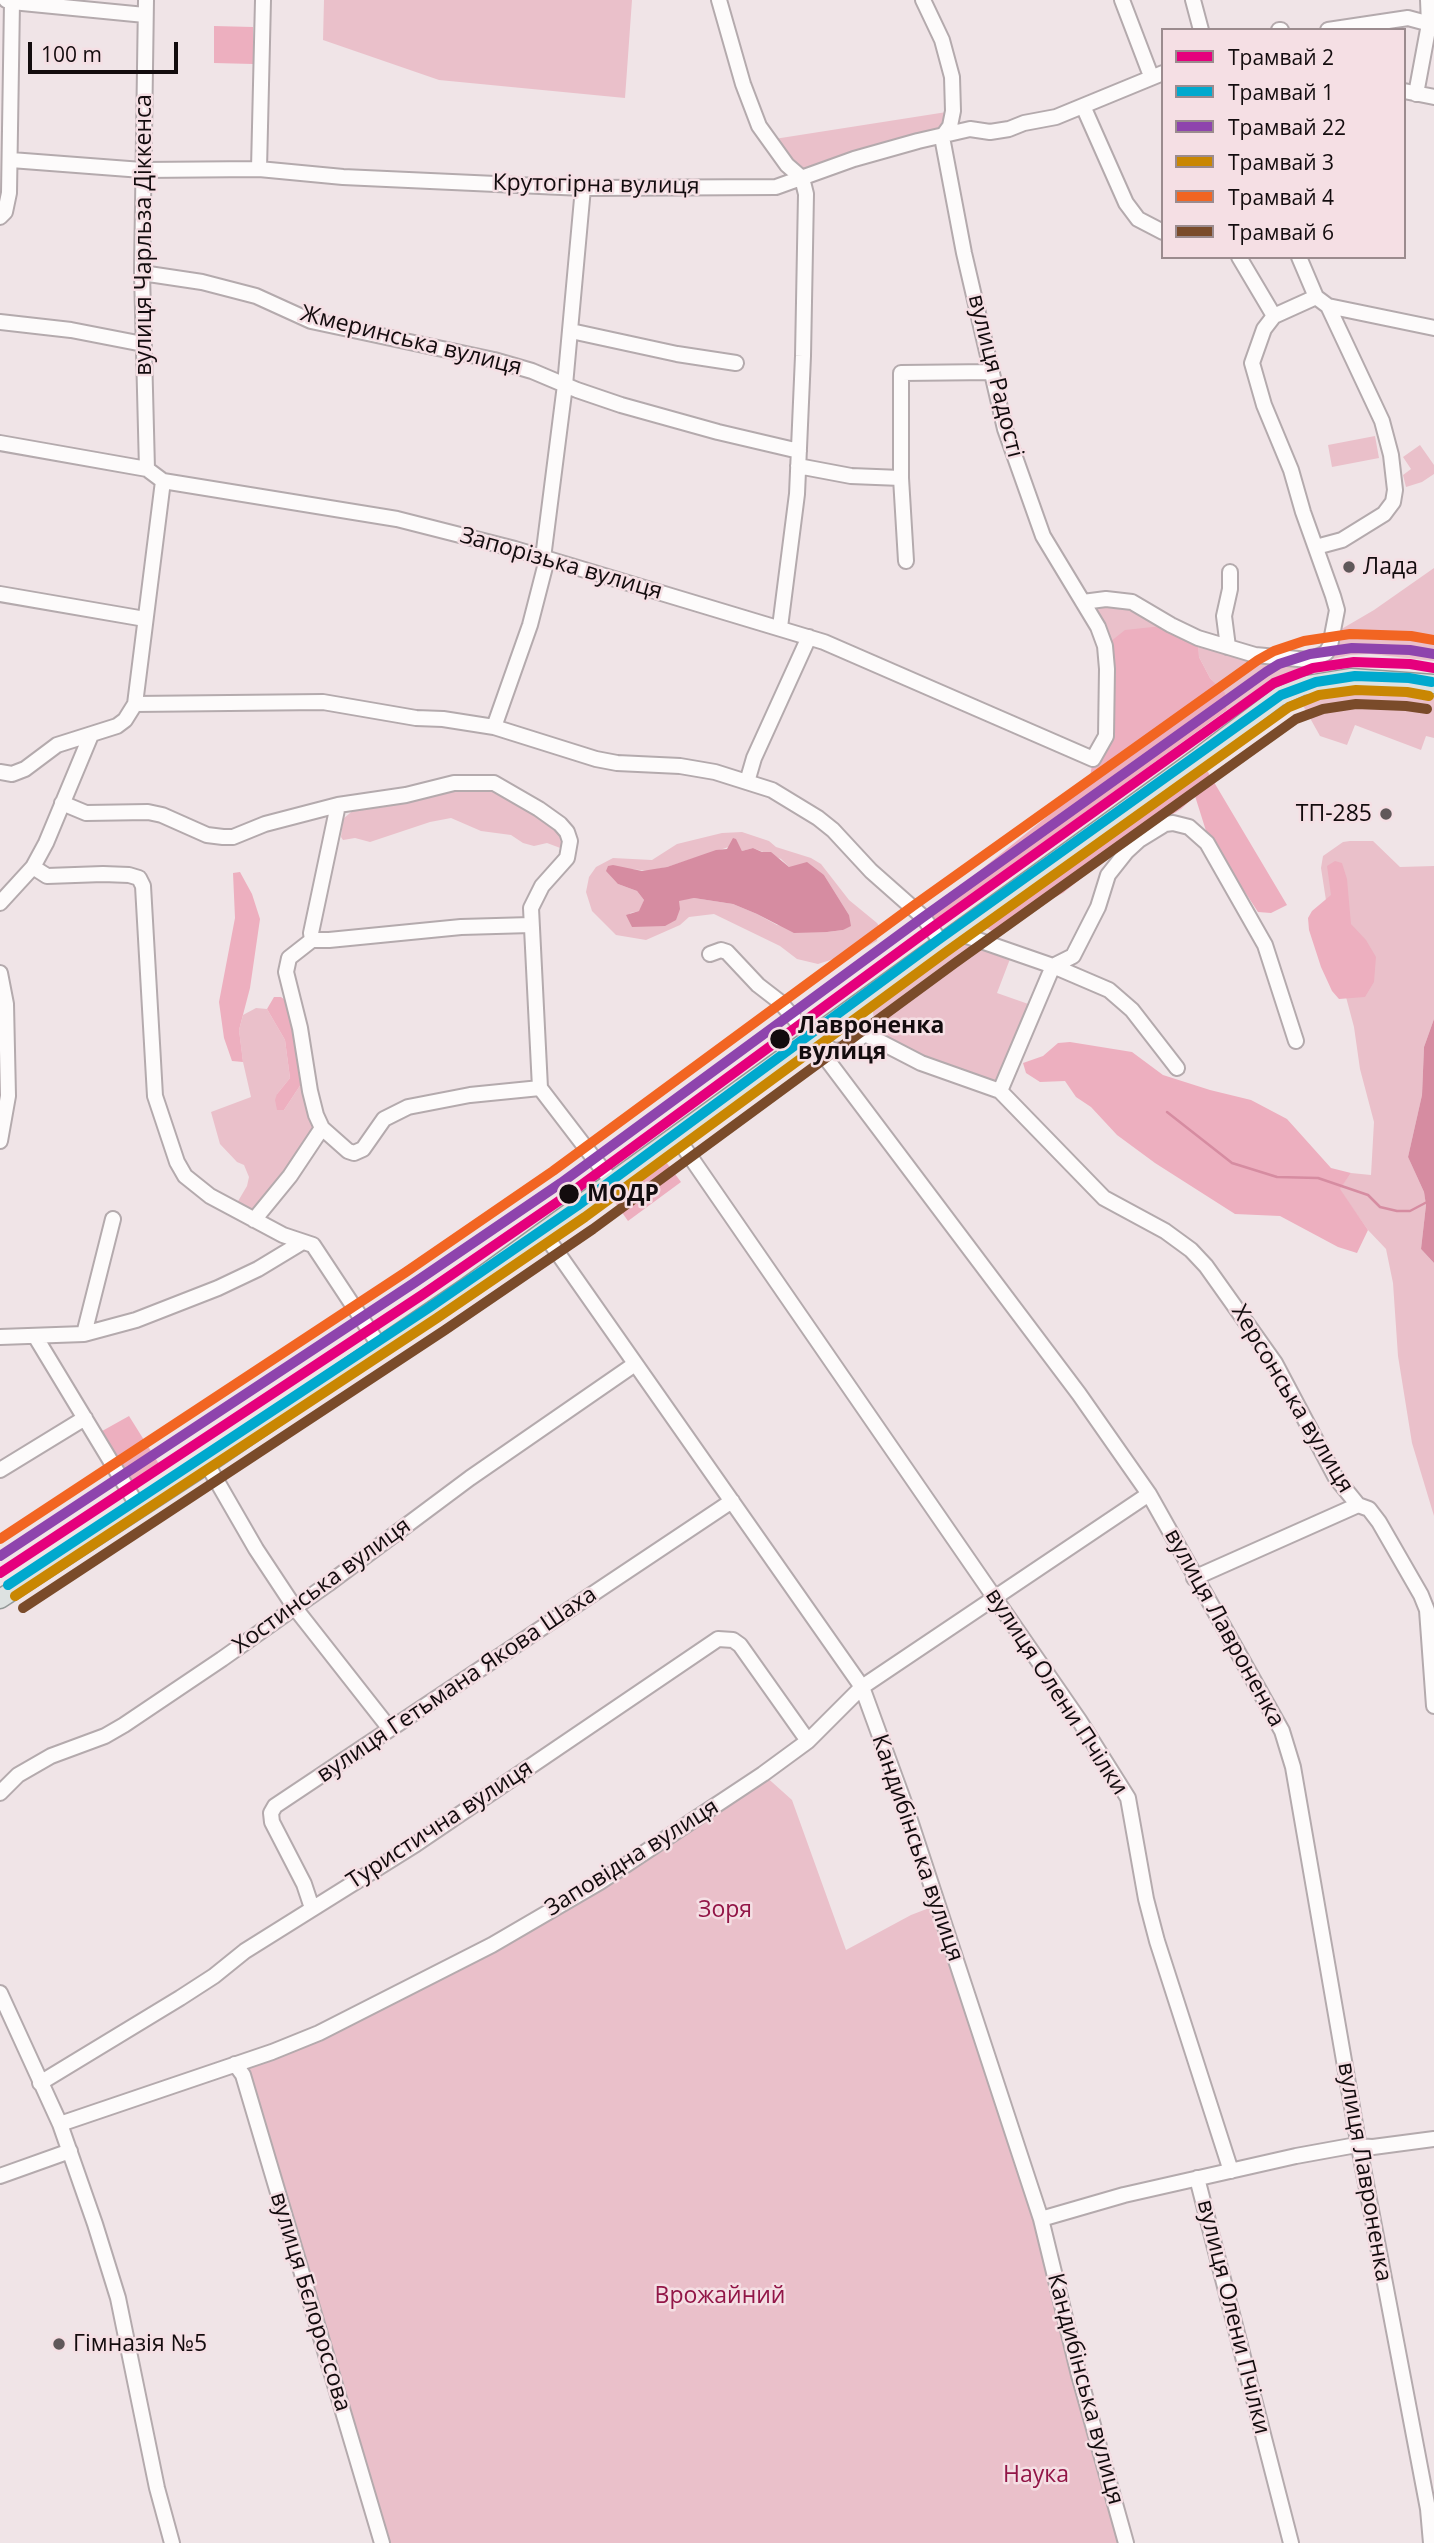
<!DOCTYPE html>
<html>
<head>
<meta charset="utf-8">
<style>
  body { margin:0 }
  #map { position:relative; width:1434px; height:2543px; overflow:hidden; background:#f0e4e7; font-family:"Open Sans",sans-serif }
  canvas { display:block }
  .legend { position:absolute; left:1161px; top:28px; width:245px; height:231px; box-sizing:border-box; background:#f5dfe4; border:2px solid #9b8b8e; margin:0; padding:9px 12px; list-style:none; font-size:21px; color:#130c0e }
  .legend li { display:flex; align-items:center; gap:14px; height:35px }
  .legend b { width:35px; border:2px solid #9b8b8e }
  .scale { position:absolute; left:28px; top:42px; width:150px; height:32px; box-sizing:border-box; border:4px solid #130c0e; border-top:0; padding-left:9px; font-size:21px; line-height:24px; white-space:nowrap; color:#130c0e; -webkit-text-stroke:5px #f5dfe4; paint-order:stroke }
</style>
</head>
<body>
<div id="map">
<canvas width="1434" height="2543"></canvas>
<ul class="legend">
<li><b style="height:9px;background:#e5007d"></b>Трамвай 2</li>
<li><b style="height:9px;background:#00a9ce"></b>Трамвай 1</li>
<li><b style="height:9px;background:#8e44ad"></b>Трамвай 22</li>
<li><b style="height:9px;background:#c98703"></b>Трамвай 3</li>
<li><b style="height:9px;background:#f26522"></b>Трамвай 4</li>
<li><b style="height:9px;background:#7a4b2a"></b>Трамвай 6</li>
</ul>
<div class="scale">100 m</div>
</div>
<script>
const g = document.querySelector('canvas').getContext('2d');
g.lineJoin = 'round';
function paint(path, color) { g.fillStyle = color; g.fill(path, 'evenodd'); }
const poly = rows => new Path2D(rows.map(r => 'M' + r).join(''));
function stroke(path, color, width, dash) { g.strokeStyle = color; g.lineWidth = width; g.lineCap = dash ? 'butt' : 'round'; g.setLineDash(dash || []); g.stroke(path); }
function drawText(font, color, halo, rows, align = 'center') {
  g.font = font + ' "Open Sans",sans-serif'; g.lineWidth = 5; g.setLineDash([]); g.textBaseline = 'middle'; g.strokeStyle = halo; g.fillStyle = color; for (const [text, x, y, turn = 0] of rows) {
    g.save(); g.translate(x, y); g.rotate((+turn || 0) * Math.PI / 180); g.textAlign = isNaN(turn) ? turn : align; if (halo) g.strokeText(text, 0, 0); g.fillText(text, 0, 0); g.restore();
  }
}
paint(poly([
  [324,0,632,0,625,98,439,80,323,40],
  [953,111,950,126,802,178,768,140],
  [1375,436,1379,458,1332,467,1328,445],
  [1420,445,1434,465,1434,474,1422,482,1406,487,1403,475,1411,469,1403,457],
  [1434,568,1434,661,1370,654,1350,655,1320,662,1333,634,1374,610],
  [1106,599,1171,625,1105,646,1083,602],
  [1198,638,1305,666,1282,675,1227,710,1224,693,1210,678,1199,657],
  [1353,689,1382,690,1434,697,1434,738,1426,736,1421,750,1355,725,1347,745,1320,736,1301,702,1324,694],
  [484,785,553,822,566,840,563,849,547,843,534,846,523,843,511,835,481,831,451,818,430,822,370,842,355,838,343,840,341,837,343,819,357,807,413,796],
  [742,832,769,841,776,847,811,858,821,864,849,900,877,923,879,926,877,941,859,951,818,964,797,959,780,946,714,914,689,917,680,925,646,940,616,935,592,911,586,892,589,877,596,867,613,858,652,860,677,844,722,833],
  [738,844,742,851,753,848,781,859,789,867,824,875,849,915,843,930,827,932,777,925,757,914,733,904,694,898,679,900,632,927,630,913,640,911,644,900,637,891,618,884,631,869,649,871,667,867],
  [1350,841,1373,841,1400,867,1434,866,1434,1019,1424,1047,1422,1095,1408,1157,1424,1192,1426,1205,1421,1249,1434,1263,1434,1516,1412,1443,1398,1356,1393,1283,1386,1249,1368,1230,1339,1189,1351,1173,1371,1175,1374,1122,1360,1069,1354,1027,1334,952,1321,868,1323,856,1343,842],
  [961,942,1010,959,997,993,1034,1006,1000,1091,879,1039,874,1023,873,1011,876,1005],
  [256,1008,267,1009,285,1040,290,1078,277,1094,284,1110,307,1075,322,1128,254,1220,234,1208,247,1186,249,1177,244,1165,237,1162,220,1144,211,1112,251,1097,243,1062,239,1030,243,1015],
  [763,1774,792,1800,846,1950,911,1915,937,1905,1041,2219,1126,2543,382,2543,235,2064,272,2052,492,1945]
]), '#eac0ca');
paint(poly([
  [214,26,253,27,253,64,214,63],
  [1171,625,1198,638,1199,657,1210,678,1225,693,1227,710,929,925,926,921,942,901,1089,783,1093,759,1106,736,1105,646,1125,630],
  [1205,767,1287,905,1271,913,1258,912,1207,834,1195,796,1181,809,1115,851,1063,893,992,931,982,926],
  [1335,861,1342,863,1347,879,1351,924,1366,940,1376,957,1374,982,1365,997,1339,999,1332,991,1321,967,1309,930,1308,918,1312,911,1331,895,1327,866],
  [240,872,252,894,260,919,250,988,239,1030,243,1062,232,1061,224,1038,219,1002,235,918,233,873],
  [274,997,281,997,295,1007,307,1075,284,1110,277,1110,275,1100,277,1094,290,1078,285,1040,267,1009],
  [1070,1042,1132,1052,1163,1075,1210,1090,1251,1100,1287,1119,1331,1168,1351,1173,1340,1189,1368,1230,1357,1253,1338,1247,1280,1216,1235,1214,1155,1163,1117,1135,1091,1107,1076,1097,1065,1081,1040,1082,1026,1073,1023,1063,1043,1056,1058,1043],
  [666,1162,681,1182,628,1221,614,1201],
  [129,1416,159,1464,126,1485,95,1435]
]), '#edafbf');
paint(poly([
  [733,838,736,839,742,851,753,848,762,852,771,852,789,867,807,862,824,875,849,915,851,926,843,930,827,932,794,933,757,914,733,904,694,898,679,901,680,909,676,920,665,926,632,927,626,915,639,911,644,900,637,891,618,884,606,871,608,866,613,865,642,871,667,867,716,850,727,849],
  [1434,1019,1434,1263,1421,1249,1426,1205,1424,1192,1408,1157,1422,1095,1424,1047]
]), '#d68ca1');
stroke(poly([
  [1167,1112,1232,1163,1277,1177,1318,1178,1368,1195,1380,1207,1397,1211,1410,1211,1427,1202]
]), '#d68ca1', 2.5);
const minor = poly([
  [6,0,12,2,145,15],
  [146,0,142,273,147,469],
  [719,0,743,84,759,126,787,165,802,178,806,194,803,356,797,494,780,627],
  [1122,0,1151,76],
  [1193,0,1201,30],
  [1279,30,1281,30],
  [1328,30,1408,18,1434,25],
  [1404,91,1434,97],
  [1416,94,1429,24,1428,0],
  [1083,106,1126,203,1138,219,1163,232],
  [11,160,142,170,259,169,343,177,583,188,776,187,854,159,918,141,970,129,990,132,1009,129,1024,123,1056,117,1163,73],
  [259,169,263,0],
  [0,217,5,212,9,193,12,2],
  [1299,257,1316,297,1328,306,1382,421,1391,455,1395,490,1393,502,1384,514,1342,540,1316,547],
  [142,273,202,282,256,296,311,321,494,360,532,371,577,390,621,405,718,432,799,451],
  [1328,306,1434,328],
  [1274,316,1316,297],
  [0,322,71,330,143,344],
  [571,331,677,354,736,363],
  [0,443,147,469,163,481,397,519,515,549,824,642,1093,759,1106,736,1107,669,1105,646,1098,627,1043,536,1005,429,964,253,942,137,950,126,953,111,952,77,942,40,923,0],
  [798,466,851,476,901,478],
  [543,558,565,385,583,188],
  [906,561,901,478,901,373,992,372],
  [0,594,145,619],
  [1083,602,1106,599,1132,602,1171,625,1198,638,1255,655,1309,660,1326,653,1330,646,1337,610,1333,596,1303,512,1291,470,1264,405,1252,363,1264,329,1274,316,1239,257],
  [1228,647,1224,616,1230,589,1230,572],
  [135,704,323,702,416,718,443,719,494,727,596,759,617,763,680,766,715,772,772,790,818,818,833,830,871,871,923,917,941,942],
  [494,727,530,625,547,559],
  [0,772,12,774,25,769,57,745,117,726,125,720,135,704,163,481],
  [747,782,754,758,809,637],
  [62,803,86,813,148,812,162,815,207,835,223,837,233,837,265,824,338,805,406,795,454,783,494,783,539,809,560,824,567,832,570,841,567,858,542,886,531,908,540,1088,612,1182],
  [338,805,311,933,312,940,329,940,461,927,531,925],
  [33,867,47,876,103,874,129,875,139,878,143,886,155,1096,177,1162,185,1176,210,1196,283,1235,313,1245,381,1348],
  [0,903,33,867,46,843,91,735],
  [955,932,1053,966,1109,990,1132,1010,1177,1068],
  [312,940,289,958,286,972,300,1028,310,1091,316,1115,322,1128,348,1151,354,1153,363,1149,384,1119,408,1107,470,1095,540,1088],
  [710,954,721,950,727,952,758,985,780,1002,810,1037,1079,1394,1149,1494,1282,1731,1293,1767,1359,2147,1428,2509,1431,2543],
  [0,973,6,1004,8,1096,0,1141],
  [844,1013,865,1034],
  [817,1041,834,1051,843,1050,865,1034,921,1063,1000,1091,1104,1198,1165,1231,1191,1250,1206,1266,1275,1363,1336,1478,1358,1505,1369,1509,1379,1522,1421,1595,1427,1610,1434,1706],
  [1000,1091,1053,966,1073,956,1098,907,1108,875,1127,851,1139,840,1165,824,1173,823,1189,827,1207,843,1265,945,1296,1041],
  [676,1136,1079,1720,1128,1798,1146,1899,1157,1941,1231,2171],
  [254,1220,290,1176,322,1128],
  [543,1232,862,1687,905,1805,1041,2219,1079,2375,1126,2543],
  [84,1334,113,1219],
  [35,1336,139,1508],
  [0,1337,84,1334,136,1320,218,1288,258,1269,301,1243],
  [207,1464,256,1549,295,1608,390,1729],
  [0,1470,85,1418],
  [1194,1578,1358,1505],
  [0,1793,18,1775,51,1756,105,1736,124,1725,222,1659,328,1584,470,1478,635,1364],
  [312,1908,304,1884,272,1822,271,1813,275,1806,732,1501],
  [0,1993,60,2124,95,2224,118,2298,157,2488,172,2543],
  [235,2064,243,2075,382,2543],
  [40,2083,180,1998,214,1976,245,1951,416,1844,718,1639,733,1640,740,1645,808,1741],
  [60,2124,272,2052,319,2033,492,1945,600,1882,763,1774,808,1741,862,1687,1149,1494],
  [0,2176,70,2151],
  [1197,2178,1291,2543],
  [1041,2219,1124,2195,1296,2156,1351,2146,1373,2147,1434,2139]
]);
const major = poly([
  [0,1599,207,1464,464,1289,1199,757,1278,697,1302,686,1351,678,1434,684]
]);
stroke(minor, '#b4aaad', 18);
stroke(major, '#939998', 21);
stroke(minor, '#fdfbfb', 14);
stroke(major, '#dde2e1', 18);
stroke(poly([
  [0,1573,422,1295,569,1194,930,929,1274,683,1313,668,1354,662,1410,664,1434,668]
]), '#e5007d', 10);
stroke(poly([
  [8,1585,430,1307,577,1206,938,940,1281,695,1316,682,1355,676,1409,678,1432,682]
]), '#00a9ce', 10);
stroke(poly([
  [0,1556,414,1283,561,1183,922,918,1266,672,1279,664,1310,654,1352,648,1410,650,1434,654]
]), '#8e44ad', 10);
stroke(poly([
  [15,1596,437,1318,585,1217,946,952,1289,707,1319,695,1356,690,1407,692,1429,696]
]), '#c98703', 10);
stroke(poly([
  [0,1539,406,1272,553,1171,913,906,1258,660,1274,651,1304,641,1350,634,1411,636,1434,640]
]), '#f26522', 10);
stroke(poly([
  [23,1608,445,1330,593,1229,955,963,1296,719,1323,709,1356,704,1406,706,1427,709]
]), '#7a4b2a', 10);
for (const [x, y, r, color] of [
  [1349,567,7,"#60585a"],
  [1386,814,7,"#60585a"],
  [780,1039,11,"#130c0e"],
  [569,1194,11,"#130c0e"],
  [59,2344,7,"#60585a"]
]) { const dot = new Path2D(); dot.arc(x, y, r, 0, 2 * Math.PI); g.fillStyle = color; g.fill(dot); stroke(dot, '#f5dfe4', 2.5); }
drawText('23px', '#130c0e', '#f5dfe4', [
  ["Крутогірна вулиця",596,185,1],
  ["вулиця Чарльза Діккенса",144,235,-90],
  ["Жмеринська вулиця",411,341,14],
  ["вулиця Радості",995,376,76],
  ["Запорізька вулиця",561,564,16],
  ["Херсонська вулиця",1292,1399,59],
  ["Хостинська вулиця",322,1586,-36],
  ["вулиця Лавроненка",1224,1628,61],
  ["вулиця Гетьмана Якова Шаха",457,1685,-34],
  ["вулиця Олени Пчілки",1056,1692,57],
  ["Туристична вулиця",440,1825,-33],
  ["Кандибінська вулиця",917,1848,71],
  ["Заповідна вулиця",632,1858,-32],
  ["вулиця Лавроненка",1364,2172,80],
  ["вулиця Бєлороссова",310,2302,73],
  ["вулиця Олени Пчілки",1233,2317,76],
  ["Кандибінська вулиця",1085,2389,75]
]);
drawText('23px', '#130c0e', '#f5dfe4', [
  ["Лада",1363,567],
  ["ТП-285",1372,814,"right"],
  ["Гімназія №5",73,2344]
], 'left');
drawText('bold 23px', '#130c0e', '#f5dfe4', [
  ["Лавроненка",798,1026],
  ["вулиця",798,1052],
  ["МОДР",587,1194]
], 'left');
drawText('23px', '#921647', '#f5dfe4', [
  ["Зоря",725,1910],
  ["Врожайний",720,2296],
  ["Наука",1036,2475]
]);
</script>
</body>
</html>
